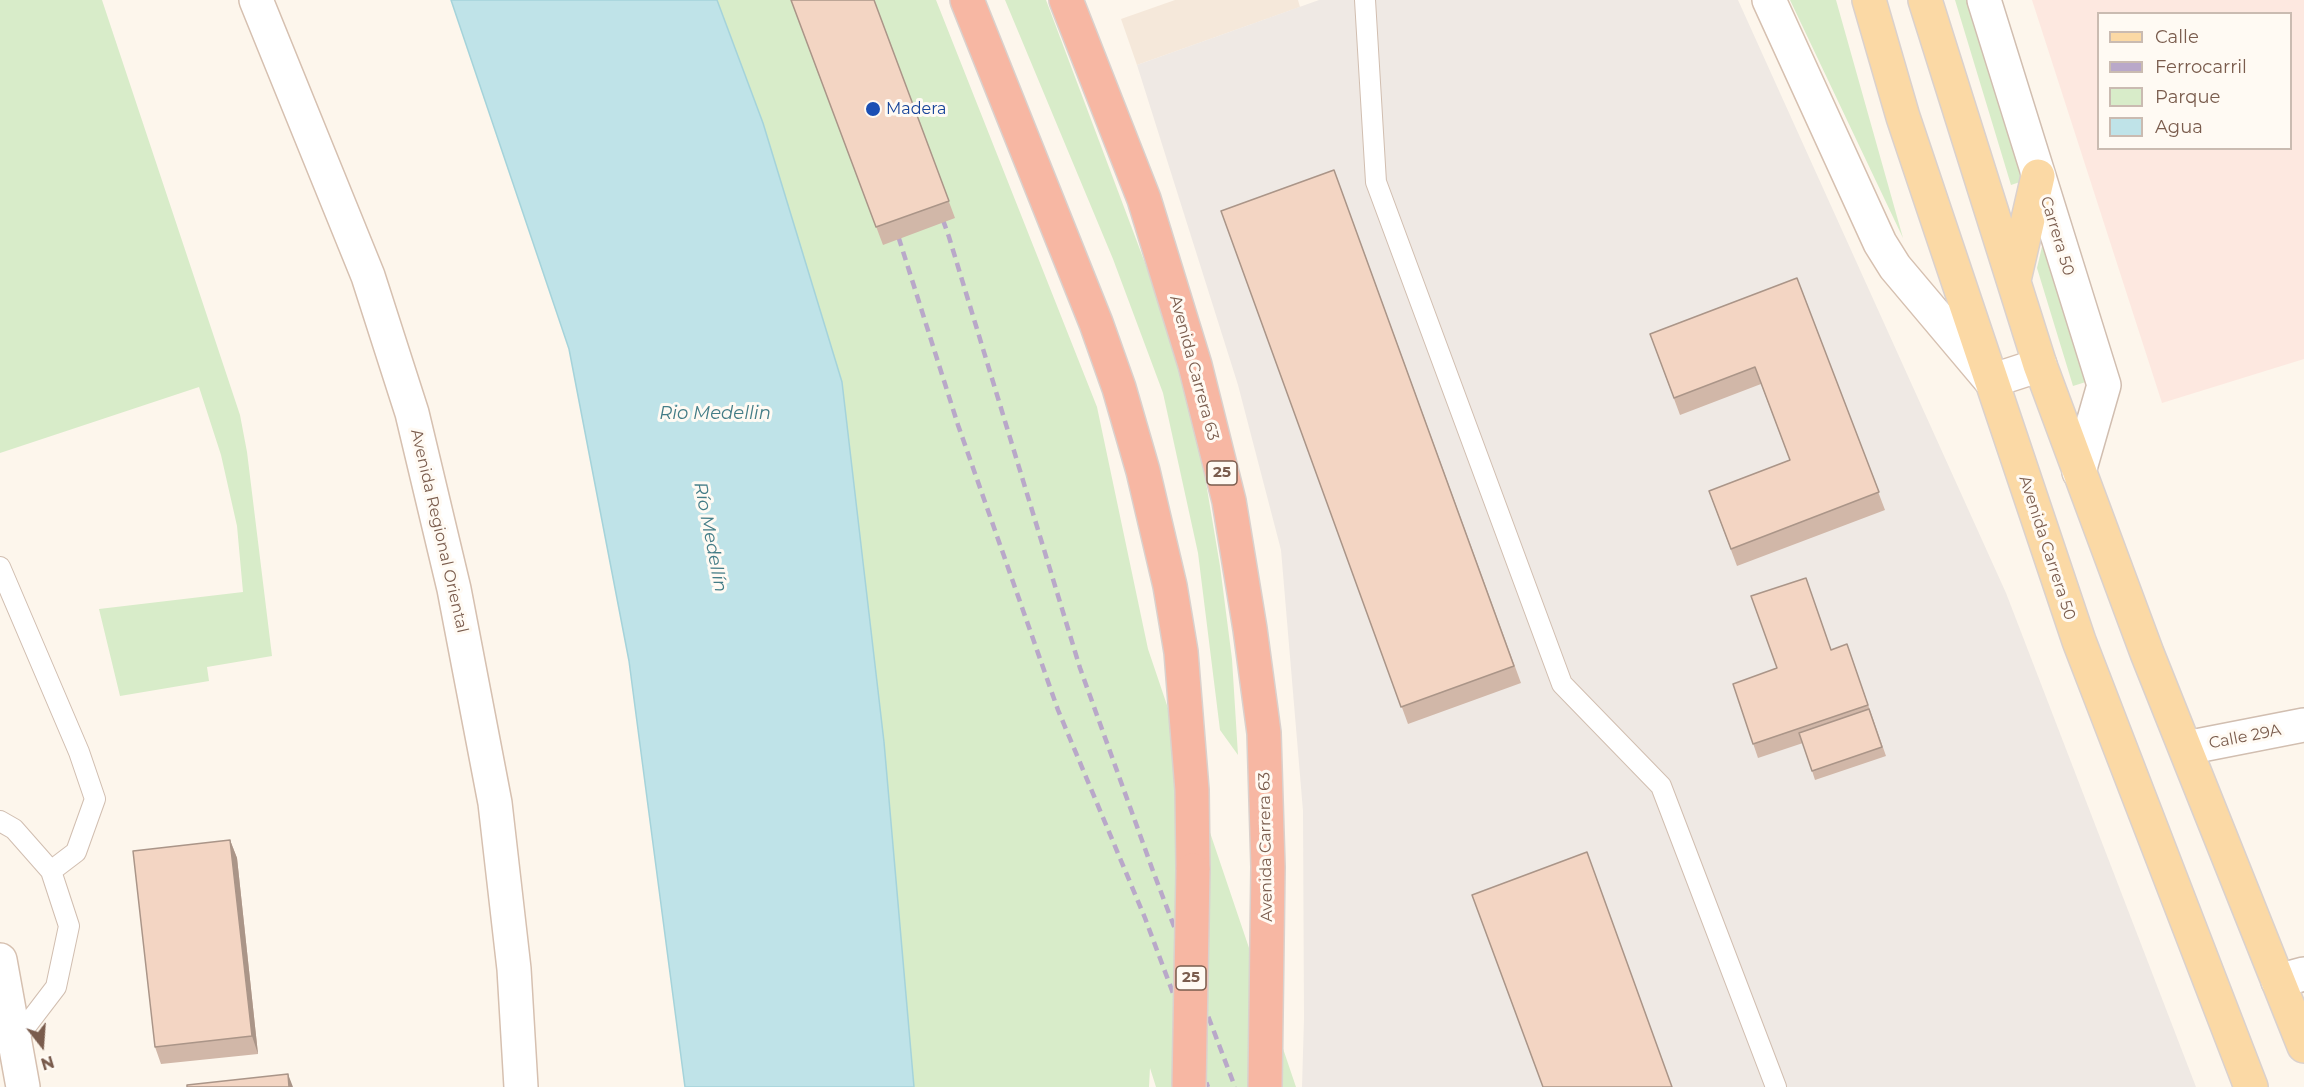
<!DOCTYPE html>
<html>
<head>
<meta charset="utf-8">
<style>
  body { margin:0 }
  #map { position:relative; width:2304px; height:1087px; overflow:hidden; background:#fdf6ec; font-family:Montserrat,sans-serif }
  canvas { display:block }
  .legend { position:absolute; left:2097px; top:12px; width:195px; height:138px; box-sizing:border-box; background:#fffaf3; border:2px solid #cabbb1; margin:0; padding:8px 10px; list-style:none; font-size:18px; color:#7a5c4d }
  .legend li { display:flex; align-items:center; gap:12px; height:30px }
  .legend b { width:30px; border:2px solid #cabbb1 }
  .north { position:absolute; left:12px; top:1015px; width:60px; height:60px; -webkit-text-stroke:4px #fffaf3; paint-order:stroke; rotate:163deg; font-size:16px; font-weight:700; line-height:24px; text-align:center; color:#7a5c4d }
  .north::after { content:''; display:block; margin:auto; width:21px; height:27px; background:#7a5c4d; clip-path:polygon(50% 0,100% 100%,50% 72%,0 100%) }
</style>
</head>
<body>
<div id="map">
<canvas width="2304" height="1087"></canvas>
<ul class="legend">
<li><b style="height:8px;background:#fbd9a5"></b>Calle</li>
<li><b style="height:8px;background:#b9a8c9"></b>Ferrocarril</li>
<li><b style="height:16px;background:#d8ecc9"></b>Parque</li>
<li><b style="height:16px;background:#bfe3e8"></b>Agua</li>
</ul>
<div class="north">N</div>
</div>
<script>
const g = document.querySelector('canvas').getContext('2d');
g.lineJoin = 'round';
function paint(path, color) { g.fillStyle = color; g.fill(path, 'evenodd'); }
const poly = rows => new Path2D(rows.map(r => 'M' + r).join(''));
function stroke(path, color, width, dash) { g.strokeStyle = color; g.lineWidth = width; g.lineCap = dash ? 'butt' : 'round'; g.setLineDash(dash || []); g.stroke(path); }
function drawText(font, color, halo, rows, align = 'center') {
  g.font = font + ' Montserrat,sans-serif'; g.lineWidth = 6; g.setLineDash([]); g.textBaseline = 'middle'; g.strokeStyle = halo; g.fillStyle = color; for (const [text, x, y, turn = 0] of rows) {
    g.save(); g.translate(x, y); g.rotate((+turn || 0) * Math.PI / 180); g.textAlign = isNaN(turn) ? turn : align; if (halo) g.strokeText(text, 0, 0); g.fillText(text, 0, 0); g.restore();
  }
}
paint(poly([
  [1175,0,1298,0,1300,7,1137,65,1121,19]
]), '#f5e8da');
paint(poly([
  [2032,0,2304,0,2304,359,2162,403],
  [2098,14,2290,14,2290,148,2098,148]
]), '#fde8e0');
paint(poly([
  [1319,0,1738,0,2006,593,2196,1087,1302,1087,1304,1019,1303,811,1281,550,1238,385,1137,65]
]), '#efe9e4');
paint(poly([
  [0,0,102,0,240,415,247,452,272,656,207,667,209,681,120,696,99,609,243,592,237,526,221,455,199,387,0,453],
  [717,0,936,0,1097,407,1148,649,1296,1087,1156,1087,1150,1068,1149,1087,914,1087,884,742,842,382,763,123],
  [1005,0,1046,0,1171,332,1199,441,1220,566,1232,659,1238,755,1220,730,1198,553,1163,393,1113,259],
  [1790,0,1836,0,1903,238],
  [1955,0,1968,0,2023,181,2011,185],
  [2044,238,2089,381,2073,386,2037,268]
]), '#d8ecc9');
const water = poly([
  [451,0,717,0,763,123,842,382,884,742,914,1087,685,1087,629,661,569,349,451,0]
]);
paint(water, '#bfe3e8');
stroke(water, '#a5d3da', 1.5);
const lane = poly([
  [1365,0,1376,182,1562,684,1661,786,1776,1087],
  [0,567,79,752,95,799,76,852,51,871,14,829,0,821],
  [14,1042,56,987,69,926,51,871]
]);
const street = poly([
  [1984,0,2104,385,2079,472],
  [2186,748,2304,725],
  [2278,981,2304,974]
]);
const secondary = poly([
  [256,0,368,276,412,413,454,589,495,803,514,969,521,1087],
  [1769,0,1880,243,1895,267,1991,381,2040,365],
  [0,960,23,1087]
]);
const primary = poly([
  [1869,0,1903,117,2079,641,2251,1087],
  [1925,0,2040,365,2147,653,2304,1046],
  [2014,280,2038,176]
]);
const highway = poly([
  [967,0,1096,323,1119,388,1143,471,1170,586,1181,652,1192,790,1193,870],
  [1066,0,1144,199,1195,365,1229,501,1250,629,1264,733,1268,867,1265,1087]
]);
stroke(lane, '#d1beb0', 22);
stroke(street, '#d1beb0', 36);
stroke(secondary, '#d6c0b0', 36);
stroke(primary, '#dad1cd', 36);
stroke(highway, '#dad1cd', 36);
stroke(lane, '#fff', 20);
stroke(street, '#fff', 33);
stroke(secondary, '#fff', 33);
stroke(primary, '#fbd9a5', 33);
stroke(highway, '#f7b7a3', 33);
stroke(poly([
  [938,206,949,237,1080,668,1153,871,1235,1087],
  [894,223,958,425,1058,710,1145,918,1208,1087]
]), '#b9a8c9', 4.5, [9, 6]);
const highwayBridge = poly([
  [1189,1087,1193,870]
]);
stroke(highwayBridge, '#dad1cd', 36, []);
stroke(highwayBridge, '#f7b7a3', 33);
paint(poly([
  [791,0,874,0,955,218,883,245],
  [1334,170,1521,683,1408,724,1221,211],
  [1797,278,1885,510,1737,566,1709,491,1790,460,1761,384,1680,415,1650,334],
  [1847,644,1886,756,1815,780,1803,743,1758,758,1733,684],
  [230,840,237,858,258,1054,161,1064,155,1047]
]), '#d1b7a8');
paint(poly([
  [230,840,237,858,258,1054,252,1036],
  [288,1074,293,1087,289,1087]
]), '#aa9588');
const building = poly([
  [791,0,874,0,949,201,876,227,791,0],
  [1334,170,1514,666,1401,707,1221,211,1334,170],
  [1797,278,1879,492,1731,549,1709,491,1790,460,1755,367,1674,398,1650,334,1797,278],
  [1806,578,1831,650,1847,644,1868,705,1753,744,1733,684,1777,668,1751,596,1806,578],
  [1869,709,1882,747,1812,771,1799,733,1869,709],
  [230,840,252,1036,155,1047,133,851,230,840],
  [1587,852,1672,1087,1543,1087,1472,895,1587,852],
  [288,1074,289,1087,187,1087,187,1085,288,1074]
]);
paint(building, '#f3d5c3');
stroke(building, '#aa9588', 1.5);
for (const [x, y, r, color] of [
  [873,109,8,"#1a4fb4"]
]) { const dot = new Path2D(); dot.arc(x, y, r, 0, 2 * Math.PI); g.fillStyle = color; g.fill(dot); stroke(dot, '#fffaf3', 2); }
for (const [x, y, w] of [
  [1222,473,30],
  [1191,978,30]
]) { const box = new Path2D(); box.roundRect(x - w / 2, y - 12, w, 24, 4.5); g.fillStyle = '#fffaf3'; g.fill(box); stroke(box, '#7a5c4d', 1.5); }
drawText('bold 15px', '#7a5c4d', null, [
  ["25",1222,473],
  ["25",1191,978]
]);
drawText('16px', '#164399', '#fffaf3', [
  ["Madera",886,109]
], 'left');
drawText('16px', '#7a5c4d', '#fffaf3', [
  ["Carrera 50",2057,236,73],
  ["Avenida Carrera 63",1194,368,75],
  ["Avenida Regional Oriental",439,531,77],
  ["Avenida Carrera 50",2047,548,72],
  ["Calle 29A",2245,737,-11],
  ["Avenida Carrera 63",1266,847,-91]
]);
drawText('italic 18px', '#437c86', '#fffaf3', [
  ["Rio Medellin",715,414],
  ["Río Medellín",710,537,79]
]);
</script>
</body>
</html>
